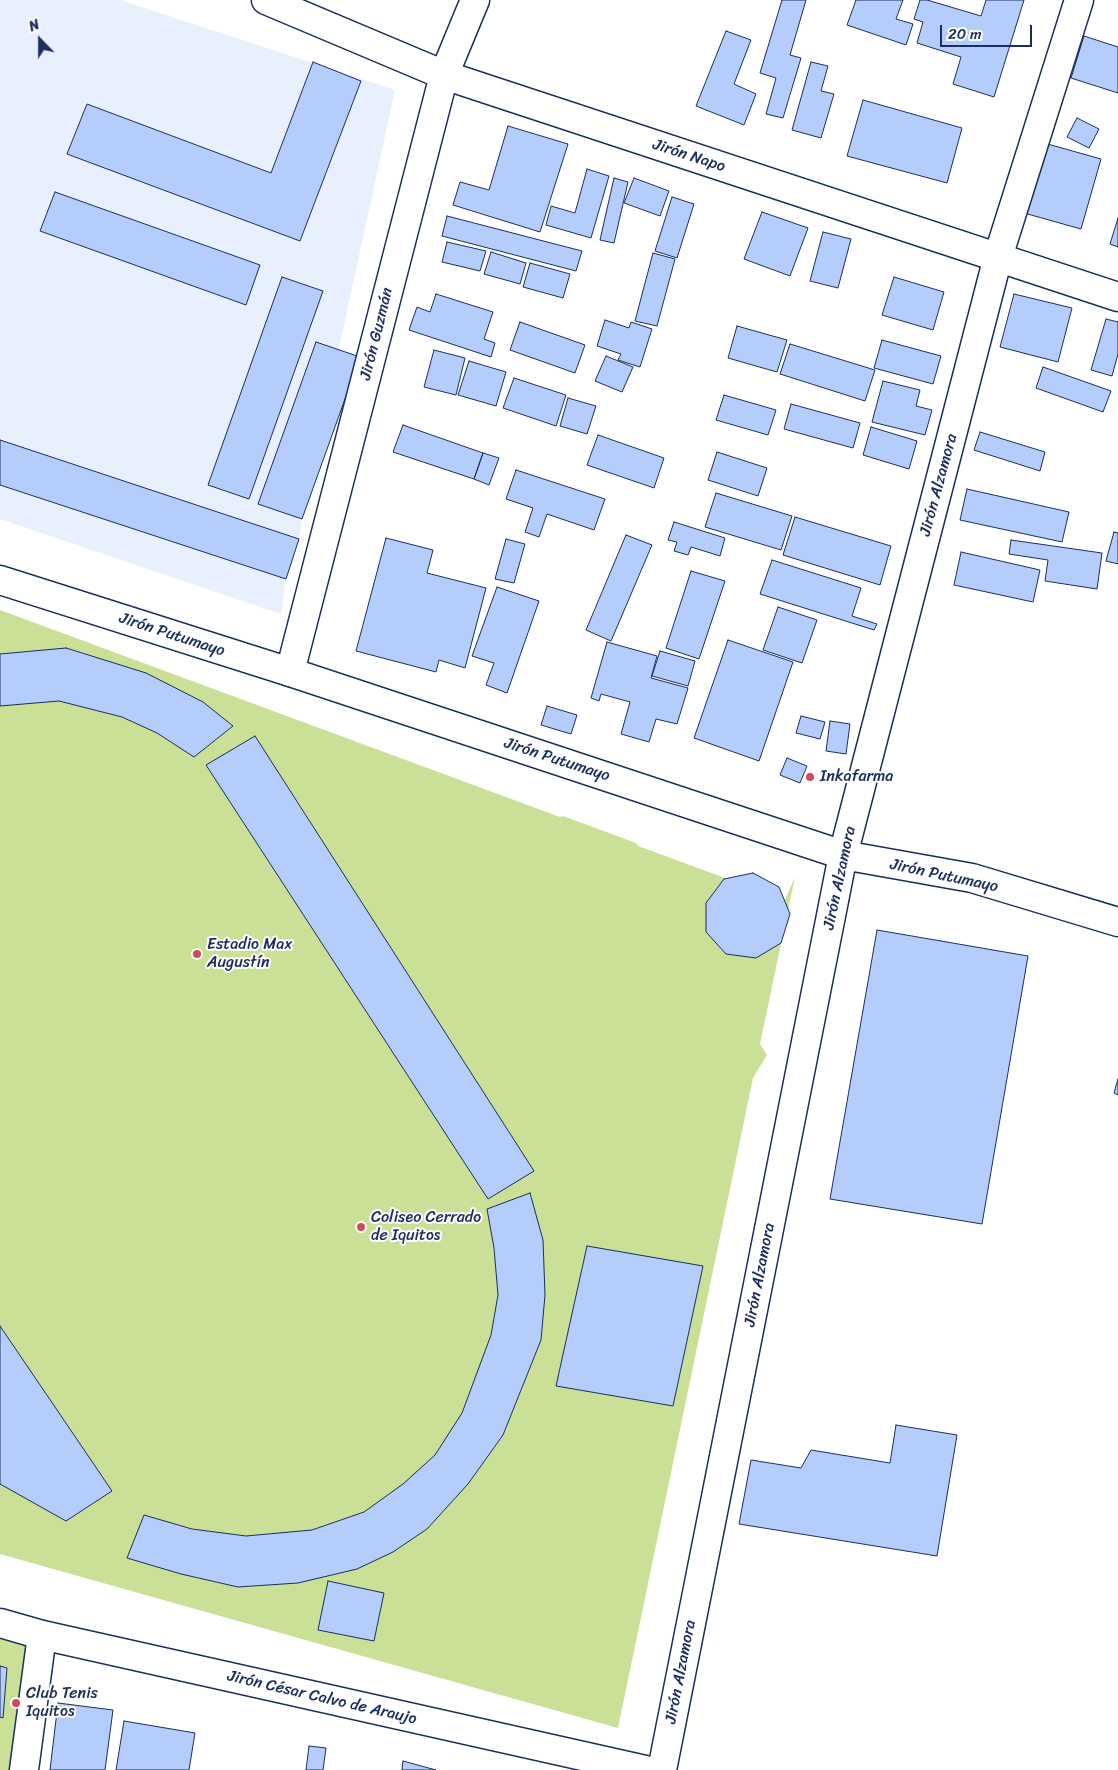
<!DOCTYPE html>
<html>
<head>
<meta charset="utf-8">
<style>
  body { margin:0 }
  #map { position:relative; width:1118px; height:1770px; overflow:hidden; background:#fff; font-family:Sriracha,sans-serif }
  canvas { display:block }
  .north { position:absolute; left:15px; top:15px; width:50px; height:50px; -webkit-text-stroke:4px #fff; paint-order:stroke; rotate:338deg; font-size:14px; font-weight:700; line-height:20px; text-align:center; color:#1b2f5e }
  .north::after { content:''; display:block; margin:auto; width:18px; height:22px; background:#1b2f5e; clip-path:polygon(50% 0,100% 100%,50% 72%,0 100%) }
  .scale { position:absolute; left:940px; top:25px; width:92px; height:22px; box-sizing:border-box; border:2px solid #1b2f5e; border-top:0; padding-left:6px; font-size:15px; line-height:18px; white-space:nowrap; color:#1b2f5e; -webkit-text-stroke:4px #fff; paint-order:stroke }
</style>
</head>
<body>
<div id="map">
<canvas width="1118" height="1770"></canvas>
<div class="north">N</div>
<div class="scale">20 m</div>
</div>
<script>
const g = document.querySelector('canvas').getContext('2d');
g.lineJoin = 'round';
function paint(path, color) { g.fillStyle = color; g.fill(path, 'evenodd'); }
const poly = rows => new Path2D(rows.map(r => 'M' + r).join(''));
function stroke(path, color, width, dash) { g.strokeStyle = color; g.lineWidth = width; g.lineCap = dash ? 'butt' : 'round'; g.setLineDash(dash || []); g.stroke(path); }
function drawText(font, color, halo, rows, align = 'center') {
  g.font = font + ' Sriracha,sans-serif'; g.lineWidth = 4; g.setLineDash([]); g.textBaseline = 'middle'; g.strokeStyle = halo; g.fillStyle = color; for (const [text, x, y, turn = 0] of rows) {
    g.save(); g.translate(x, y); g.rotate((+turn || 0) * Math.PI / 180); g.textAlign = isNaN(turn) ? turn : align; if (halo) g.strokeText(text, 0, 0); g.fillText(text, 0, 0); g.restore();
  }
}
paint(poly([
  [0,0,120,0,395,90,302,519,299,539,286,579,281,614,0,519]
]), '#e8f0fe');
paint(poly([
  [0,610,560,817,563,816,636,843,638,846,785,900,795,877,760,1044,767,1055,753,1078,618,1728,0,1554],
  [0,1623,42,1635,24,1770,0,1770]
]), '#c9e096');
const building = poly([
  [782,0,806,0,790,55,801,58,783,118,766,114,776,78,760,73,782,0],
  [856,0,903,0,896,19,913,24,906,45,847,25,856,0],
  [920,0,927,0,981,16,986,0,1024,0,994,97,953,84,961,57,917,43,923,22,914,19,920,0],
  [726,31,751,40,734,84,756,94,744,125,696,106,726,31],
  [1084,36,1118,47,1118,93,1071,78,1084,36],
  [313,62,361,81,300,241,67,154,87,104,271,173,313,62],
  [811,62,828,66,821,91,834,94,821,138,792,130,811,62],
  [863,100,962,128,947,183,847,156,863,100],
  [1077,118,1099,129,1089,148,1067,137,1077,118],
  [508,126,568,144,540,232,453,205,460,182,489,190,508,126],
  [1044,143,1101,159,1081,229,1024,213,1044,143],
  [587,169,609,176,591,238,546,225,551,206,575,213,587,169],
  [614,178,628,182,614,243,600,240,614,178],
  [634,178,669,191,660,216,624,203,634,178],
  [55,192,260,265,246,305,40,231,55,192],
  [672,197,694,204,677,258,655,251,672,197],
  [762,212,808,228,790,276,744,259,762,212],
  [447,216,582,251,576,271,442,236,447,216],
  [1118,218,1118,247,1110,244,1118,218],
  [823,232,851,239,838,288,810,281,823,232],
  [447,242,486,251,480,271,442,262,447,242],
  [491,252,526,263,520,284,484,274,491,252],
  [653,253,675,259,657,326,635,321,653,253],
  [530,263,570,274,563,298,523,287,530,263],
  [282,277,323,291,249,499,208,485,282,277],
  [894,277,944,292,933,330,882,315,894,277],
  [436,294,493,312,484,339,495,343,491,357,409,330,417,307,430,312,436,294],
  [1014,294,1072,308,1058,362,1000,347,1014,294],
  [1106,319,1118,322,1118,354,1112,376,1091,370,1106,319],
  [605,320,629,328,631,322,652,329,640,367,618,360,621,354,597,346,605,320],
  [520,322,585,345,575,373,510,350,520,322],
  [737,326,787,340,777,372,728,358,737,326],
  [882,340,941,356,933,384,874,368,882,340],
  [316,342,360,357,302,519,258,504,316,342],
  [790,344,875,370,865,401,780,374,790,344],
  [434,350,465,358,456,395,424,387,434,350],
  [606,356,633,367,622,392,595,381,606,356],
  [469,361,506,372,496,406,458,395,469,361],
  [1043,367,1111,391,1103,412,1036,388,1043,367],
  [514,378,566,395,556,426,503,408,514,378],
  [883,381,920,390,916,406,932,410,925,435,872,422,883,381],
  [724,395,776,410,768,435,716,420,724,395],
  [568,398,596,406,587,434,560,426,568,398],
  [791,404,860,423,853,448,784,429,791,404],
  [403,425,483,453,474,479,393,452,403,425],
  [871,427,917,441,909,469,863,455,871,427],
  [980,432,1045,452,1040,471,974,450,980,432],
  [598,435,664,458,654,488,587,465,598,435],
  [0,440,299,539,286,579,0,485,0,440],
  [717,452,767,468,758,496,708,480,717,452],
  [483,453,499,458,489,485,474,479,483,453],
  [516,470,605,499,594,530,547,514,539,537,525,532,533,508,506,499,516,470],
  [967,489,1069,512,1062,542,960,520,967,489],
  [716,493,792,516,781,550,705,527,716,493],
  [795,517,891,546,880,585,783,555,795,517],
  [674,522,725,538,720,556,691,547,688,555,674,551,677,542,668,540,674,522],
  [1114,532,1118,533,1118,564,1106,561,1114,532],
  [626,535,652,545,611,641,586,630,626,535],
  [386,538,433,550,427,573,486,588,465,668,439,660,436,672,356,651,386,538],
  [506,539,525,544,514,583,495,579,506,539],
  [1011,540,1102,553,1097,589,1045,581,1048,560,1009,554,1011,540],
  [961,552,1040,570,1033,602,954,585,961,552],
  [772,560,861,588,852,616,877,624,874,630,760,594,772,560],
  [691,571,725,581,699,659,666,648,691,571],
  [497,587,539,601,507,693,486,685,494,663,472,656,497,587],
  [778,607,817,620,802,663,763,650,778,607],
  [728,640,793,662,759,761,694,738,728,640],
  [607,642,657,656,651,678,688,688,677,724,656,719,649,742,621,734,630,702,601,694,599,701,591,698,607,642],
  [66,648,146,673,203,702,233,726,194,757,157,733,122,717,59,701,0,706,0,654,66,648],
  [660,651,695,661,688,686,652,676,660,651],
  [547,706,577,715,571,734,541,725,547,706],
  [801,716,825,722,820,739,796,733,801,716],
  [830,721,850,724,846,754,826,751,830,721],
  [255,736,534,1171,488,1199,206,765,255,736],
  [787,758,807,766,800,783,780,775,787,758],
  [753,873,779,887,790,914,781,943,756,958,726,954,706,932,706,903,724,879,753,873],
  [877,930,1028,956,982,1224,830,1199,877,930],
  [1118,1079,1118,1095,1114,1093,1118,1079],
  [530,1193,543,1240,545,1295,541,1340,503,1435,468,1484,427,1529,393,1552,357,1569,298,1583,238,1587,181,1574,127,1558,144,1515,192,1529,246,1536,312,1530,364,1512,403,1484,435,1455,462,1413,491,1335,498,1295,494,1248,487,1209,530,1193],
  [587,1246,703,1266,673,1406,556,1386,587,1246],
  [0,1326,112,1491,66,1521,0,1484,0,1326],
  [896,1425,957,1435,937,1556,739,1524,751,1460,801,1468,811,1450,890,1463,896,1425],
  [328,1581,384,1593,374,1641,318,1630,328,1581],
  [0,1666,7,1668,3,1718,0,1717,0,1666],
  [58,1703,113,1710,105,1770,50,1770,58,1703],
  [124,1721,195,1733,189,1770,116,1770,124,1721],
  [309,1746,326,1748,323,1770,306,1770,309,1746],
  [403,1761,436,1770,402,1770,403,1761]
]);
paint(building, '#b4cdfb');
stroke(building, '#1b2f5e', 1);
const minor = poly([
  [266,0,444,75,1118,297],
  [290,672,444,75,475,0],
  [0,1623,42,1635,645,1770],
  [24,1770,42,1635]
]);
const tertiary = poly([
  [0,580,290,672,843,855,972,878,1118,922],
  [662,1770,843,855,998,257,1079,0]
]);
stroke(minor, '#1b2f5e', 31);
stroke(tertiary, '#1b2f5e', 31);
stroke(minor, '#fff', 28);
stroke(tertiary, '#fff', 28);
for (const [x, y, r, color] of [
  [810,777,5,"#d1495b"],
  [197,954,5,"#d1495b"],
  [361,1227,5,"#d1495b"],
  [16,1703,5,"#d1495b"]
]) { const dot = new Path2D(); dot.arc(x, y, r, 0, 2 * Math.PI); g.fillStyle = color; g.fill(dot); stroke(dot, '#fff', 2); }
drawText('16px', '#1b2f5e', '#fff', [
  ["Jirón Napo",689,156,18],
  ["Jirón Guzmán",377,334,-76],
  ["Jirón Alzamora",939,485,-75],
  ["Jirón Putumayo",172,635,18],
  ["Jirón Putumayo",557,760,18],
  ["Jirón Putumayo",944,876,12],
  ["Jirón Alzamora",840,878,-78],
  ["Jirón Alzamora",760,1275,-79],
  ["Jirón Alzamora",681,1672,-79],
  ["Jirón César Calvo de Araujo",322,1698,13]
]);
drawText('16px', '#1b2f5e', '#fff', [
  ["Inkafarma",820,777],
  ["Estadio Max",207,945],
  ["Augustín",207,963],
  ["Coliseo Cerrado",371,1218],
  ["de Iquitos",371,1236],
  ["Club Tenis",26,1694],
  ["Iquitos",26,1712]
], 'left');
</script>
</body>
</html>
